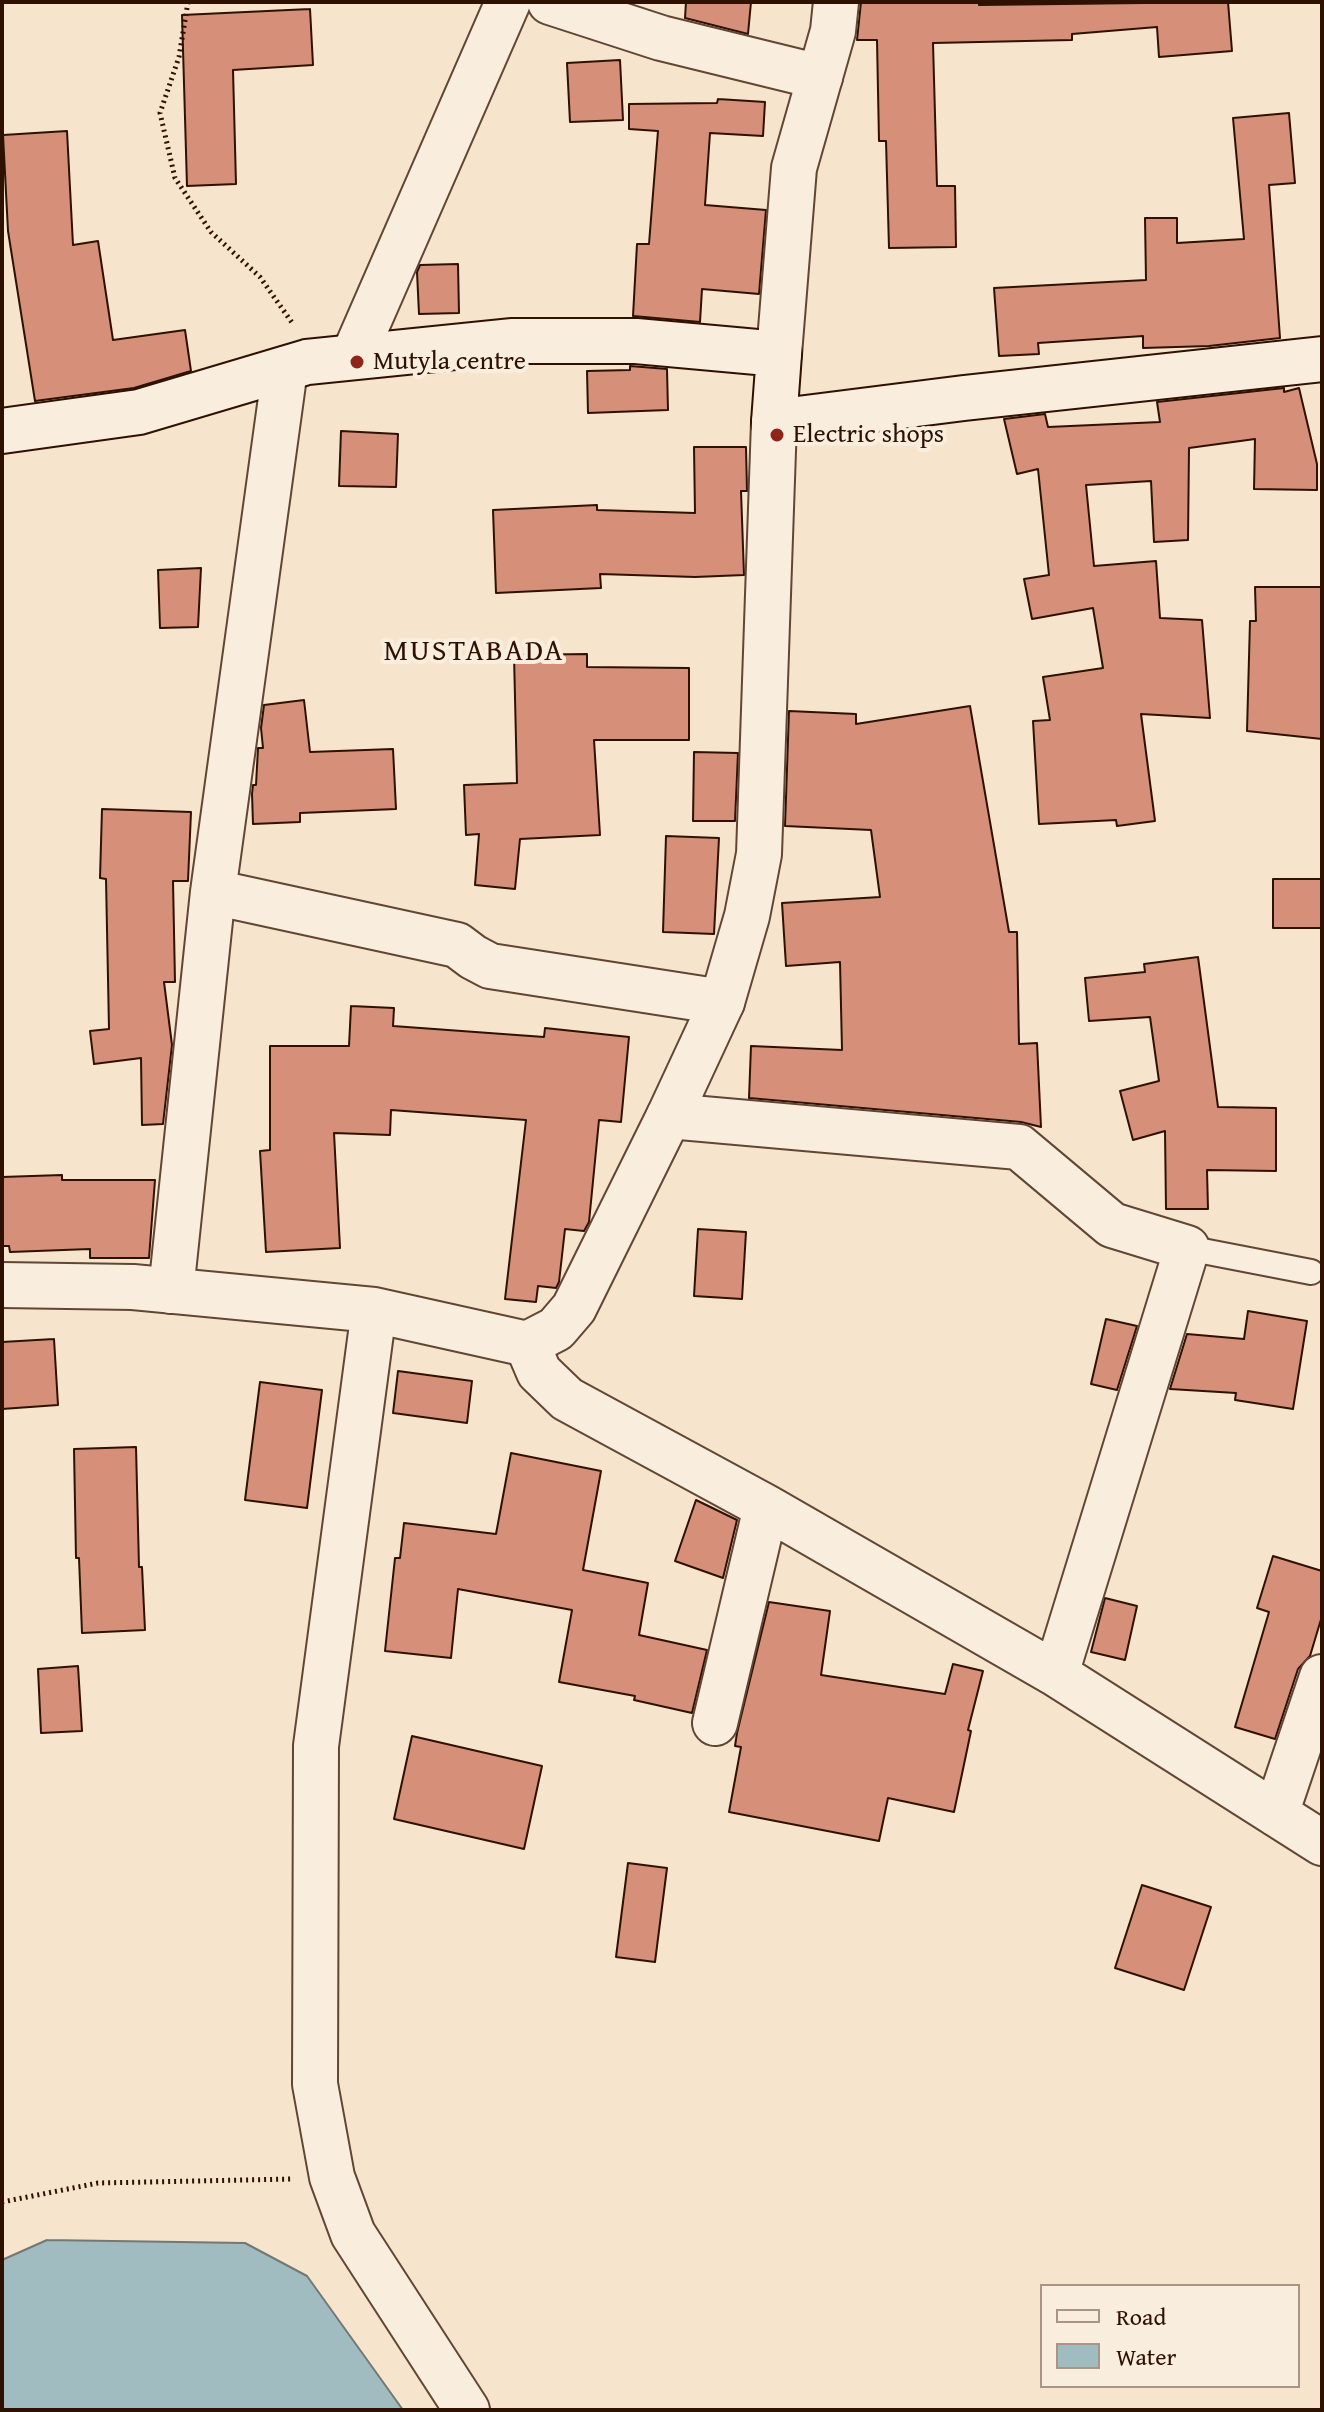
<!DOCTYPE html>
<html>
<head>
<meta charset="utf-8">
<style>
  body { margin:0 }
  #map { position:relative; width:1324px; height:2412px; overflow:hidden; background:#f6e4cc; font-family:"Gentium Book Plus",serif }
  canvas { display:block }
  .frame { position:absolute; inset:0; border:4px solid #2f1102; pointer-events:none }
  .legend { position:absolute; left:1040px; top:2284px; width:260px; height:104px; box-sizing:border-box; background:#f9edde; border:2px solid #a89586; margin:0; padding:10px 14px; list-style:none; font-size:24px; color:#2f1102 }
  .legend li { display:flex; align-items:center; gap:16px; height:40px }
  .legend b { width:40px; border:2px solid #a89586 }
</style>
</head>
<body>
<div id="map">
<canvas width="1324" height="2412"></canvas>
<div class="frame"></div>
<ul class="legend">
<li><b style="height:10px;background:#f9edde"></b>Road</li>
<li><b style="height:22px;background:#a0bcc1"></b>Water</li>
</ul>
</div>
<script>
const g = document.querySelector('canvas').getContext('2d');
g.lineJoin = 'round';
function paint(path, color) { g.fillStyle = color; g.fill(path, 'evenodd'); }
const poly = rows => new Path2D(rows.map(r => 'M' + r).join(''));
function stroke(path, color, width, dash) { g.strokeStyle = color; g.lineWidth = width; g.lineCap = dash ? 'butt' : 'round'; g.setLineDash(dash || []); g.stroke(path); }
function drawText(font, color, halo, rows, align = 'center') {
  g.font = font + ' "Gentium Book Plus",serif'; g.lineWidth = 8; g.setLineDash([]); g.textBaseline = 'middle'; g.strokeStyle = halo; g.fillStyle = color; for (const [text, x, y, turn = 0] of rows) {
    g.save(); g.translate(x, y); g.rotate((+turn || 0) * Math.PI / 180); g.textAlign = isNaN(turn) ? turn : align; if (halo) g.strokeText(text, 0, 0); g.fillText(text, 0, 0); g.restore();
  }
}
const water = poly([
  [47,2240,245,2243,307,2276,403,2410,2,2410,2,2260,47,2240]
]);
paint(water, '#a0bcc1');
stroke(water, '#737875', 2);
const building = poly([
  [686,2,751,2,748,34,685,18,686,2],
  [861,2,979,2,979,5,1228,2,1232,51,1159,57,1157,27,1072,34,1072,40,933,43,937,186,955,186,956,247,889,248,886,141,879,141,877,40,857,40,861,2],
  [310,9,313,65,233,70,236,184,187,186,182,15,310,9],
  [620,60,623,120,570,122,567,63,620,60],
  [718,99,765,102,763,136,710,133,705,205,766,210,759,294,702,289,700,322,633,316,637,244,649,244,658,131,629,129,629,104,717,103,718,99],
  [1289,113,1295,183,1269,185,1280,338,1209,346,1143,348,1143,336,1038,343,1039,354,999,356,994,288,1146,280,1145,218,1177,218,1177,243,1244,239,1233,118,1289,113],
  [67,131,73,245,98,241,113,340,185,330,191,371,134,388,35,401,8,231,3,135,67,131],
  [458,264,459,313,419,314,417,272,420,265,458,264],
  [630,366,667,369,668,410,588,413,587,371,630,370,630,366],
  [1284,388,1284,392,1299,388,1317,464,1317,490,1254,489,1255,439,1189,448,1188,540,1154,542,1151,481,1086,485,1094,566,1156,561,1160,618,1202,620,1210,718,1141,714,1155,821,1117,826,1116,820,1039,824,1033,721,1050,720,1043,677,1103,668,1093,608,1032,619,1024,579,1049,575,1038,469,1017,474,1004,419,1045,414,1048,427,1160,422,1157,402,1284,388],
  [341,431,398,434,396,487,339,486,341,431],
  [694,447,746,447,747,491,741,491,744,575,695,577,600,574,601,588,496,593,493,510,597,505,597,510,695,513,694,447],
  [201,568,198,627,160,628,158,570,201,568],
  [1255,587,1322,587,1322,739,1247,731,1250,621,1256,621,1255,587],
  [587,654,587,667,689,668,689,740,594,740,600,835,520,839,515,889,475,885,479,834,466,835,464,785,517,783,514,655,587,654],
  [304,700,310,752,393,749,396,809,300,813,300,822,253,824,252,794,253,785,256,785,258,748,263,748,261,728,264,705,304,700],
  [970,706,1009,932,1017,932,1019,1044,1037,1043,1041,1127,1021,1122,749,1098,751,1046,842,1050,840,962,786,966,782,903,880,897,871,830,785,826,789,711,856,714,856,724,970,706],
  [694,752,738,753,735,821,693,821,694,752],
  [102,809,191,812,188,881,173,881,175,982,164,982,172,1045,163,1124,142,1125,141,1058,94,1064,90,1031,109,1029,106,879,100,878,102,809],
  [666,836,719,838,714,934,663,932,666,836],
  [1273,879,1322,879,1322,928,1273,928,1273,879],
  [1198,957,1218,1107,1276,1108,1276,1171,1207,1170,1208,1209,1166,1209,1165,1131,1133,1140,1120,1091,1159,1081,1150,1017,1089,1021,1085,978,1145,972,1144,964,1198,957],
  [351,1006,394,1008,393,1026,544,1037,545,1028,629,1037,621,1122,599,1120,589,1222,584,1231,565,1229,559,1282,556,1288,538,1286,536,1302,505,1299,526,1120,391,1110,390,1135,334,1133,340,1248,266,1252,260,1151,270,1150,270,1046,349,1046,351,1006],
  [62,1175,62,1180,155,1180,149,1258,90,1258,90,1249,10,1252,9,1246,2,1246,2,1177,62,1175],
  [698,1229,746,1232,742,1299,694,1296,698,1229],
  [1248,1311,1307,1321,1293,1409,1235,1400,1236,1393,1170,1389,1187,1334,1244,1339,1248,1311],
  [1106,1319,1137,1326,1117,1390,1091,1384,1106,1319],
  [54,1339,58,1405,2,1409,2,1342,54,1339],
  [398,1371,472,1381,467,1423,393,1413,398,1371],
  [260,1382,322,1390,307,1508,245,1500,260,1382],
  [136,1447,139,1567,142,1567,145,1630,82,1633,79,1558,76,1558,74,1449,136,1447],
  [511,1453,601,1471,583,1570,648,1583,639,1635,707,1650,692,1713,634,1700,635,1696,559,1682,572,1610,458,1589,451,1658,385,1651,395,1558,400,1558,404,1523,496,1534,511,1453],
  [696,1500,737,1520,723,1578,675,1561,696,1500],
  [1273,1556,1322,1571,1322,1616,1310,1656,1298,1669,1275,1739,1235,1727,1269,1612,1257,1608,1273,1556],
  [1105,1598,1137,1606,1125,1660,1091,1652,1105,1598],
  [769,1602,830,1611,821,1675,945,1694,953,1664,983,1671,968,1730,971,1731,954,1812,888,1798,879,1841,729,1812,741,1747,735,1746,737,1733,769,1602],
  [78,1666,82,1731,41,1733,38,1669,78,1666],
  [412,1736,542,1766,524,1849,394,1819,412,1736],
  [628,1863,667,1868,655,1962,616,1957,628,1863],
  [1142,1885,1211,1907,1184,1990,1115,1968,1142,1885]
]);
paint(building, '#d68f79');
stroke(building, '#2f1102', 2);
const service = poly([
  [1187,1248,1311,1272]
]);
const minor = poly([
  [550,2,661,38,820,77],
  [353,357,508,2],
  [213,892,457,945,473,957,490,966,722,1002],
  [669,1116,1019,1147,1112,1225,1187,1248,1056,1674],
  [171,1291,213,892,285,369],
  [527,1344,539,1372,567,1399,766,1507,1056,1674,1322,1843],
  [715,1723,766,1507],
  [1276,1814,1322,1677]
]);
const tertiary = poly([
  [779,354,794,168,833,31,836,2],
  [2,1285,133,1287,374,1310,527,1344,556,1329,574,1308,669,1116,722,1002,747,916,759,854,774,422],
  [374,1310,316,1746,315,2084,332,2177,353,2234,467,2410]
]);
const secondary = poly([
  [2,431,139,412,307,362,513,341,636,341,779,354,774,422,964,398,1322,359]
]);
stroke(service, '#614634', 28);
stroke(minor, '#614634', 48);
stroke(tertiary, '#614634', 48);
stroke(secondary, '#2f1102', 48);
stroke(poly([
  [188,2,179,57,160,113,175,178,211,232,260,277,293,324],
  [2,2202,98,2183,291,2179]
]), '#2f1102', 5, [2, 4]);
stroke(service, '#f9edde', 24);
stroke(minor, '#f9edde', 44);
stroke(tertiary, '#f9edde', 44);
stroke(secondary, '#f9edde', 44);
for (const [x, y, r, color] of [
  [357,362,8,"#8f2418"],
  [777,435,8,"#8f2418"]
]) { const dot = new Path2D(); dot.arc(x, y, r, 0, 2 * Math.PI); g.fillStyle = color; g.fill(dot); stroke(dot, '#f9edde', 3); }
drawText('26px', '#2f1102', '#f9edde', [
  ["Mutyla centre",373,362],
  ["Electric shops",793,435]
], 'left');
g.letterSpacing = '2px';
drawText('30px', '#2f1102', '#f9edde', [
  ["MUSTABADA",474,652]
]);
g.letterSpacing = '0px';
</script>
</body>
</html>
